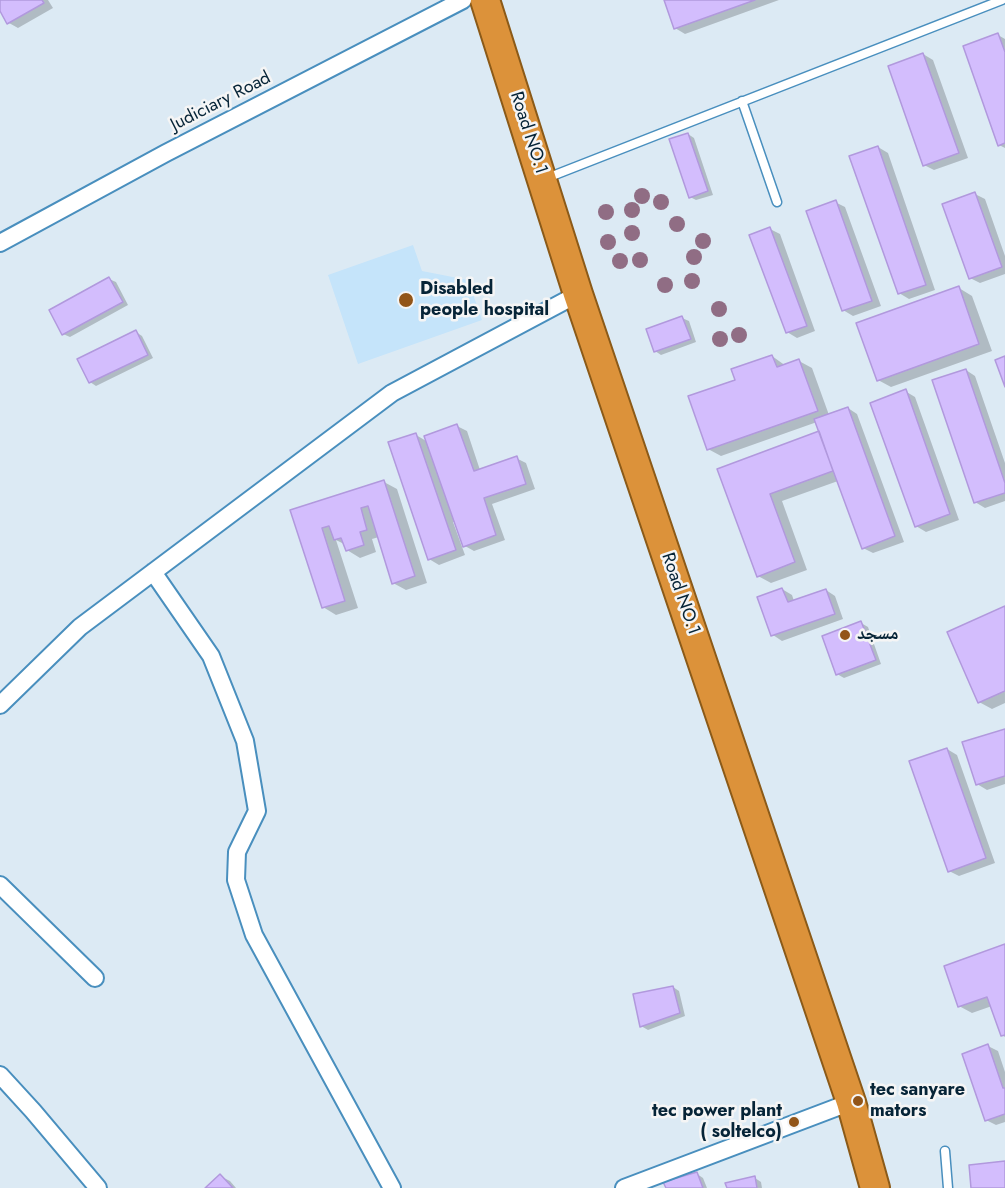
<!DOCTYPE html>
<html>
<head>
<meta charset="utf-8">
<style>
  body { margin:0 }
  canvas { display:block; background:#dceaf4 }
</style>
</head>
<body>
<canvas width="1005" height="1188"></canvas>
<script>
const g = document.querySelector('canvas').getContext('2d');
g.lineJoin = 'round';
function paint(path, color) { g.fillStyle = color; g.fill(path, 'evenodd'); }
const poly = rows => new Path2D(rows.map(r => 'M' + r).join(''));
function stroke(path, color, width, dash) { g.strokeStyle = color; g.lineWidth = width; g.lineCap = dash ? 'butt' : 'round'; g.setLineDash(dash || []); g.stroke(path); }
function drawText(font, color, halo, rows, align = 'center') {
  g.font = font + ' Jost,"Noto Naskh Arabic",sans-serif'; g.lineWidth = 5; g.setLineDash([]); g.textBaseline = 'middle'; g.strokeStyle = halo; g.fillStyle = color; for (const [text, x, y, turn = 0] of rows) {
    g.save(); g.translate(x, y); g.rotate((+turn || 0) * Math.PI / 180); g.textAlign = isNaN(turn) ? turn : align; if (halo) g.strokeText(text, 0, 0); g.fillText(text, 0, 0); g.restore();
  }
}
paint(poly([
  [413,245,422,271,468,280,482,320,358,364,328,275]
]), '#c5e4fa');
paint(poly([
  [0,0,48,0,53,8,18,28,9,23,0,8],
  [665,0,779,0,685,34,675,28],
  [998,35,1005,39,1005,148,999,145],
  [923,54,933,60,968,158,934,170,924,165],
  [688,134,694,138,713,195,696,200,690,197],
  [878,147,888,153,935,290,909,299,899,293],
  [975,194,985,199,1005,256,1005,274,980,283,970,278],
  [835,202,845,207,881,306,853,316,843,310],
  [770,229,780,234,815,331,797,338,787,332],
  [109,279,116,282,128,305,70,337,63,334],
  [959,288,972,296,992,351,891,387,878,380],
  [682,318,689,321,696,342,661,355,655,351],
  [136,332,142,336,153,358,96,386,90,382],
  [772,356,786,366,799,361,812,368,829,415,848,408,857,414,904,542,873,553,863,548,838,481,782,501,807,570,771,583,758,576,719,470,821,432,817,422,721,456,708,449,737,381],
  [966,370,975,376,1005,463,1005,501,985,508,975,502],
  [905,391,915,397,959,520,926,532,916,526],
  [457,426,467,431,480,470,516,458,526,463,535,489,492,504,505,540,474,551,465,546,456,521,453,522,465,555,439,565,429,559,416,435,428,442],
  [384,482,397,489,427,583,406,590,393,583,379,537,372,539,376,552,360,558,347,550,346,545,336,540,358,608,336,615,323,607,292,511],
  [782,589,792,595,794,601,826,590,835,596,843,619,782,641,773,635],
  [1005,608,1005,703,992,709,979,702],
  [861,623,868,627,881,664,844,678,837,674],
  [1005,730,1005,784,987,790,977,784],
  [947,749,957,755,995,863,959,876,949,871],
  [1005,946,1005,1037,1002,1035,992,1006,972,1013,959,1006],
  [673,987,679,991,685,1016,648,1030,641,1026],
  [988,1046,998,1051,1005,1072,1005,1122,996,1125,986,1120],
  [697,1174,703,1178,707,1188,667,1188],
  [220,1176,230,1181,236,1188,207,1188],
  [755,1178,761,1182,762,1188,728,1188]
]), '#0003');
const building = poly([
  [0,0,42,0,44,3,7,24,0,11,0,0],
  [664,0,755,0,674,29,664,0],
  [998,33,1005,52,1005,143,998,146,963,46,998,33],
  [923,53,959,153,923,166,888,66,923,53],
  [688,133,708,191,689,198,669,139,688,133],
  [878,146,926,285,898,294,849,156,878,146],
  [975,192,1002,267,969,279,942,204,975,192],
  [836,200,872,301,842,311,806,211,836,200],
  [770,227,807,326,786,333,749,235,770,227],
  [109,277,123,302,62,335,49,310,109,277],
  [959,286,979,344,877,381,856,323,959,286],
  [682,316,691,339,654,352,646,329,682,316],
  [136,330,148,355,89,383,77,359,136,330],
  [772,355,777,367,799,359,818,411,707,450,688,396,735,380,731,369,772,355],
  [1005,356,1005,387,995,360,1005,356],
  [966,369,1005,483,1005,493,974,503,932,380,966,369],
  [906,389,950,514,915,527,870,403,906,389],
  [848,407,895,536,862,549,814,419,848,407],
  [457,424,474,471,517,456,526,484,484,498,496,535,463,547,424,436,457,424],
  [819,431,833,471,770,494,795,562,757,577,717,469,819,431],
  [416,433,456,550,428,560,388,442,416,433],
  [384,480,415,576,392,584,368,506,361,508,367,530,360,532,364,545,346,551,341,538,334,540,329,526,322,528,345,601,322,608,290,510,384,480],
  [782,588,788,602,826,589,835,614,771,636,757,597,782,588],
  [1005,606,1005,691,978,703,947,632,1005,606],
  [861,621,876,660,836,675,822,636,861,621],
  [1005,729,1005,776,976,785,962,742,1005,729],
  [947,748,986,858,948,872,909,761,947,748],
  [1005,944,1005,1035,1001,1036,987,997,958,1007,944,966,1005,944],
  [673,986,680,1013,640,1027,633,994,673,986],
  [988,1044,1003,1088,1005,1088,1005,1114,985,1121,962,1054,988,1044],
  [1005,1161,1005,1188,971,1188,969,1165,1005,1161],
  [697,1172,703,1188,666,1188,663,1182,697,1172],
  [220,1174,233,1188,205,1188,220,1174],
  [755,1176,757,1188,727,1188,725,1183,755,1176]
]);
paint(building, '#d3bdfd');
stroke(building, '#b199dd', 1.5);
const service = poly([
  [742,101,777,202],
  [547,178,1002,0],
  [945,1151,948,1188]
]);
const minor = poly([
  [0,243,166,153,463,0],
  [153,572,211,656,245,741,257,811,237,852,236,880,254,935,392,1188],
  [0,705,80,627,392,393,578,294],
  [0,885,95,978],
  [0,1075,33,1111,98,1188],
  [624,1188,851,1102]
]);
const trunk = poly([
  [485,0,578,294,851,1102,875,1188]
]);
stroke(service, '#498fbe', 11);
stroke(minor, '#498fbe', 20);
stroke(trunk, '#8b5a18', 32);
stroke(service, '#fff', 8);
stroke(minor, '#fff', 16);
stroke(trunk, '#dc923a', 28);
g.fillStyle = '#906d84';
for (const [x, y] of [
  [642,196],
  [661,202],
  [632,210],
  [606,212],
  [677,224],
  [632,233],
  [703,241],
  [608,242],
  [694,257],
  [640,260],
  [620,261],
  [692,281],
  [665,285],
  [719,309],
  [739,335],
  [720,339]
]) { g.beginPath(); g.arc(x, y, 8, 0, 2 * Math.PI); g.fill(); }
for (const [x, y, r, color] of [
  [406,300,8,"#925518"],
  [845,635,6,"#925518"],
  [858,1101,6,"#925518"],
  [794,1122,6,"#925518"]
]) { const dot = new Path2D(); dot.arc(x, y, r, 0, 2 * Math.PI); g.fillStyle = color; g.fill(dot); stroke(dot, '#f5f5f5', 2); }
drawText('18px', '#062437', '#f5f5f5', [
  ["Judiciary Road",221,102,-27],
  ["Road NO.1",528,133,72],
  ["Road NO.1",680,594,71]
]);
drawText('bold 18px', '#062437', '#f5f5f5', [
  ["Disabled",420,290],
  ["people hospital",420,311],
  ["مسجد",857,635],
  ["tec sanyare",870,1091],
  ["mators",870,1112],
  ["tec power plant",782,1112,"right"],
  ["( soltelco)",782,1133,"right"]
], 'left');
</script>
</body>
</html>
